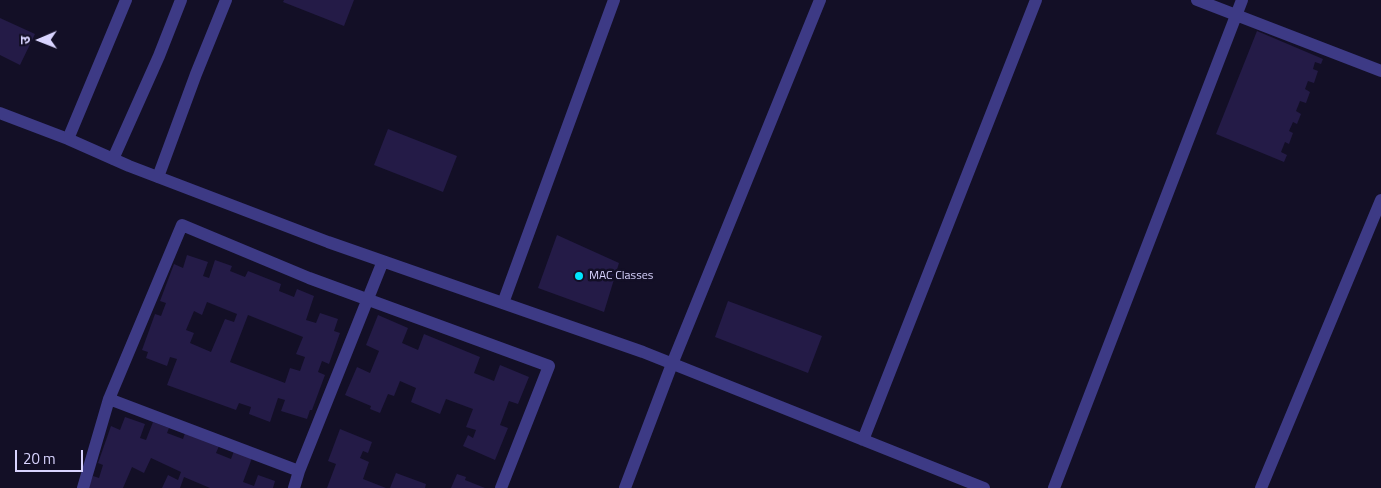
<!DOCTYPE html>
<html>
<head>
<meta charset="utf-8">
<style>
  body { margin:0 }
  #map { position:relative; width:1381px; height:488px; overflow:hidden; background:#130f26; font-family:"Titillium Web","Noto Sans Devanagari",sans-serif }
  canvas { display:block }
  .north { position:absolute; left:15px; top:15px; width:50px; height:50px; -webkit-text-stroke:4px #130f26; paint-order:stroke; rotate:269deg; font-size:14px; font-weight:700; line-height:20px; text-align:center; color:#d9d4ff }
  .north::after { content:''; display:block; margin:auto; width:18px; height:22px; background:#d9d4ff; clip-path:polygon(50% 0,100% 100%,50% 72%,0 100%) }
  .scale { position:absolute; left:15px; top:450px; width:68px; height:22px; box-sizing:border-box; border:2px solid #d9d4ff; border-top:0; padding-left:6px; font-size:15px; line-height:18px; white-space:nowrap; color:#d9d4ff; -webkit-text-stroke:4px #130f26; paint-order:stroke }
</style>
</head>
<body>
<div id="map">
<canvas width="1381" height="488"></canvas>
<div class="north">उ</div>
<div class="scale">20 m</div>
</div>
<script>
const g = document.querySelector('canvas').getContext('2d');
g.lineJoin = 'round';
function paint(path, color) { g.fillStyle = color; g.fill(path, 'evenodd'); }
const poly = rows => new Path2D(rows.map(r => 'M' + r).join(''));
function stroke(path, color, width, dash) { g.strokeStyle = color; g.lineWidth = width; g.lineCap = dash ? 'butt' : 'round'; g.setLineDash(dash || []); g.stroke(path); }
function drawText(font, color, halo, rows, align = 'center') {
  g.font = font + ' "Titillium Web",sans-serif'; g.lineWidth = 5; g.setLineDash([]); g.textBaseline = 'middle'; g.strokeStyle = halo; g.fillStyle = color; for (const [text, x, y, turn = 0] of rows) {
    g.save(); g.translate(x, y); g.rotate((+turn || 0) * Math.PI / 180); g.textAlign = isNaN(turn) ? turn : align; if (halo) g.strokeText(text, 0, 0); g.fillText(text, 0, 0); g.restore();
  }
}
paint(poly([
  [284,0,354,0,344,26,283,2],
  [0,18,35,34,20,65,0,55],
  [1257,31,1323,59,1321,64,1315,62,1313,69,1318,71,1314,83,1308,81,1305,89,1310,92,1306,103,1300,101,1296,111,1301,114,1297,124,1293,122,1289,131,1293,133,1289,144,1285,142,1281,152,1287,155,1284,162,1216,134],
  [388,129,457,156,443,192,374,165],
  [557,235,619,263,604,312,538,288],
  [187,255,208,262,203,276,209,278,215,260,232,266,230,271,245,277,248,271,281,284,279,291,294,297,297,289,314,296,306,320,316,323,320,313,338,319,334,331,340,333,329,364,322,361,318,372,325,375,312,410,310,410,307,419,281,411,285,400,278,398,270,422,249,414,251,407,239,403,236,410,167,385,177,359,170,357,167,366,146,358,148,352,142,350,155,314,161,316,166,303,160,301,174,264,183,268],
  [207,302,237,314,234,322,225,319,211,352,190,343,194,333,186,330,194,311,202,315],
  [248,315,303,337,296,354,305,357,300,371,290,368,285,383,230,362],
  [728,301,822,336,808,373,715,337],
  [378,315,408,328,402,343,418,350,424,334,480,357,474,373,494,381,500,365,529,377,518,404,509,401,500,425,508,428,495,460,463,446,468,435,473,438,476,430,466,427,473,409,446,399,440,414,411,402,416,388,400,381,394,396,388,394,380,413,370,409,371,406,345,395,357,367,370,373,379,351,366,345],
  [125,417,145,424,140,438,146,440,153,422,169,428,167,433,183,439,185,433,219,446,216,453,231,459,234,451,252,458,243,482,254,486,258,475,275,481,273,488,210,488,184,477,180,488,162,488,168,475,178,480,181,472,151,458,144,473,132,467,123,488,88,488,93,476,99,478,103,465,98,463,111,426,120,430],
  [340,429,372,442,368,453,363,451,360,458,369,462,363,479,386,488,327,488,336,464,328,461],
  [396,473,426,484,425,488,390,488],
  [457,474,466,477,465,480,485,488,451,488]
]), '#241b47');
stroke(poly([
  [1197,0,1381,71],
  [0,113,68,139,129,166,328,242,643,352,984,488],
  [68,139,126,0],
  [113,159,159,56,181,0],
  [158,177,196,74,226,0],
  [503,303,614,0],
  [109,399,299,471],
  [863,440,1036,0],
  [83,488,109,399,182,225,309,278,549,366,501,488],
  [294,488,299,471,383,261],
  [625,488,672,364,820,0],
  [1054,488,1242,0],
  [1261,488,1381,200]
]), '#3d3a85', 12);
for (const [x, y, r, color] of [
  [579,276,5,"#00e5ff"]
]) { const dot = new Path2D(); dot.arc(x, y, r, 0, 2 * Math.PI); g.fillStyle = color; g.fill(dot); stroke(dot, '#130f26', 2); }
drawText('12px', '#d9d4ff', '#130f26', [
  ["MAC Classes",589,276]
], 'left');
</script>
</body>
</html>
